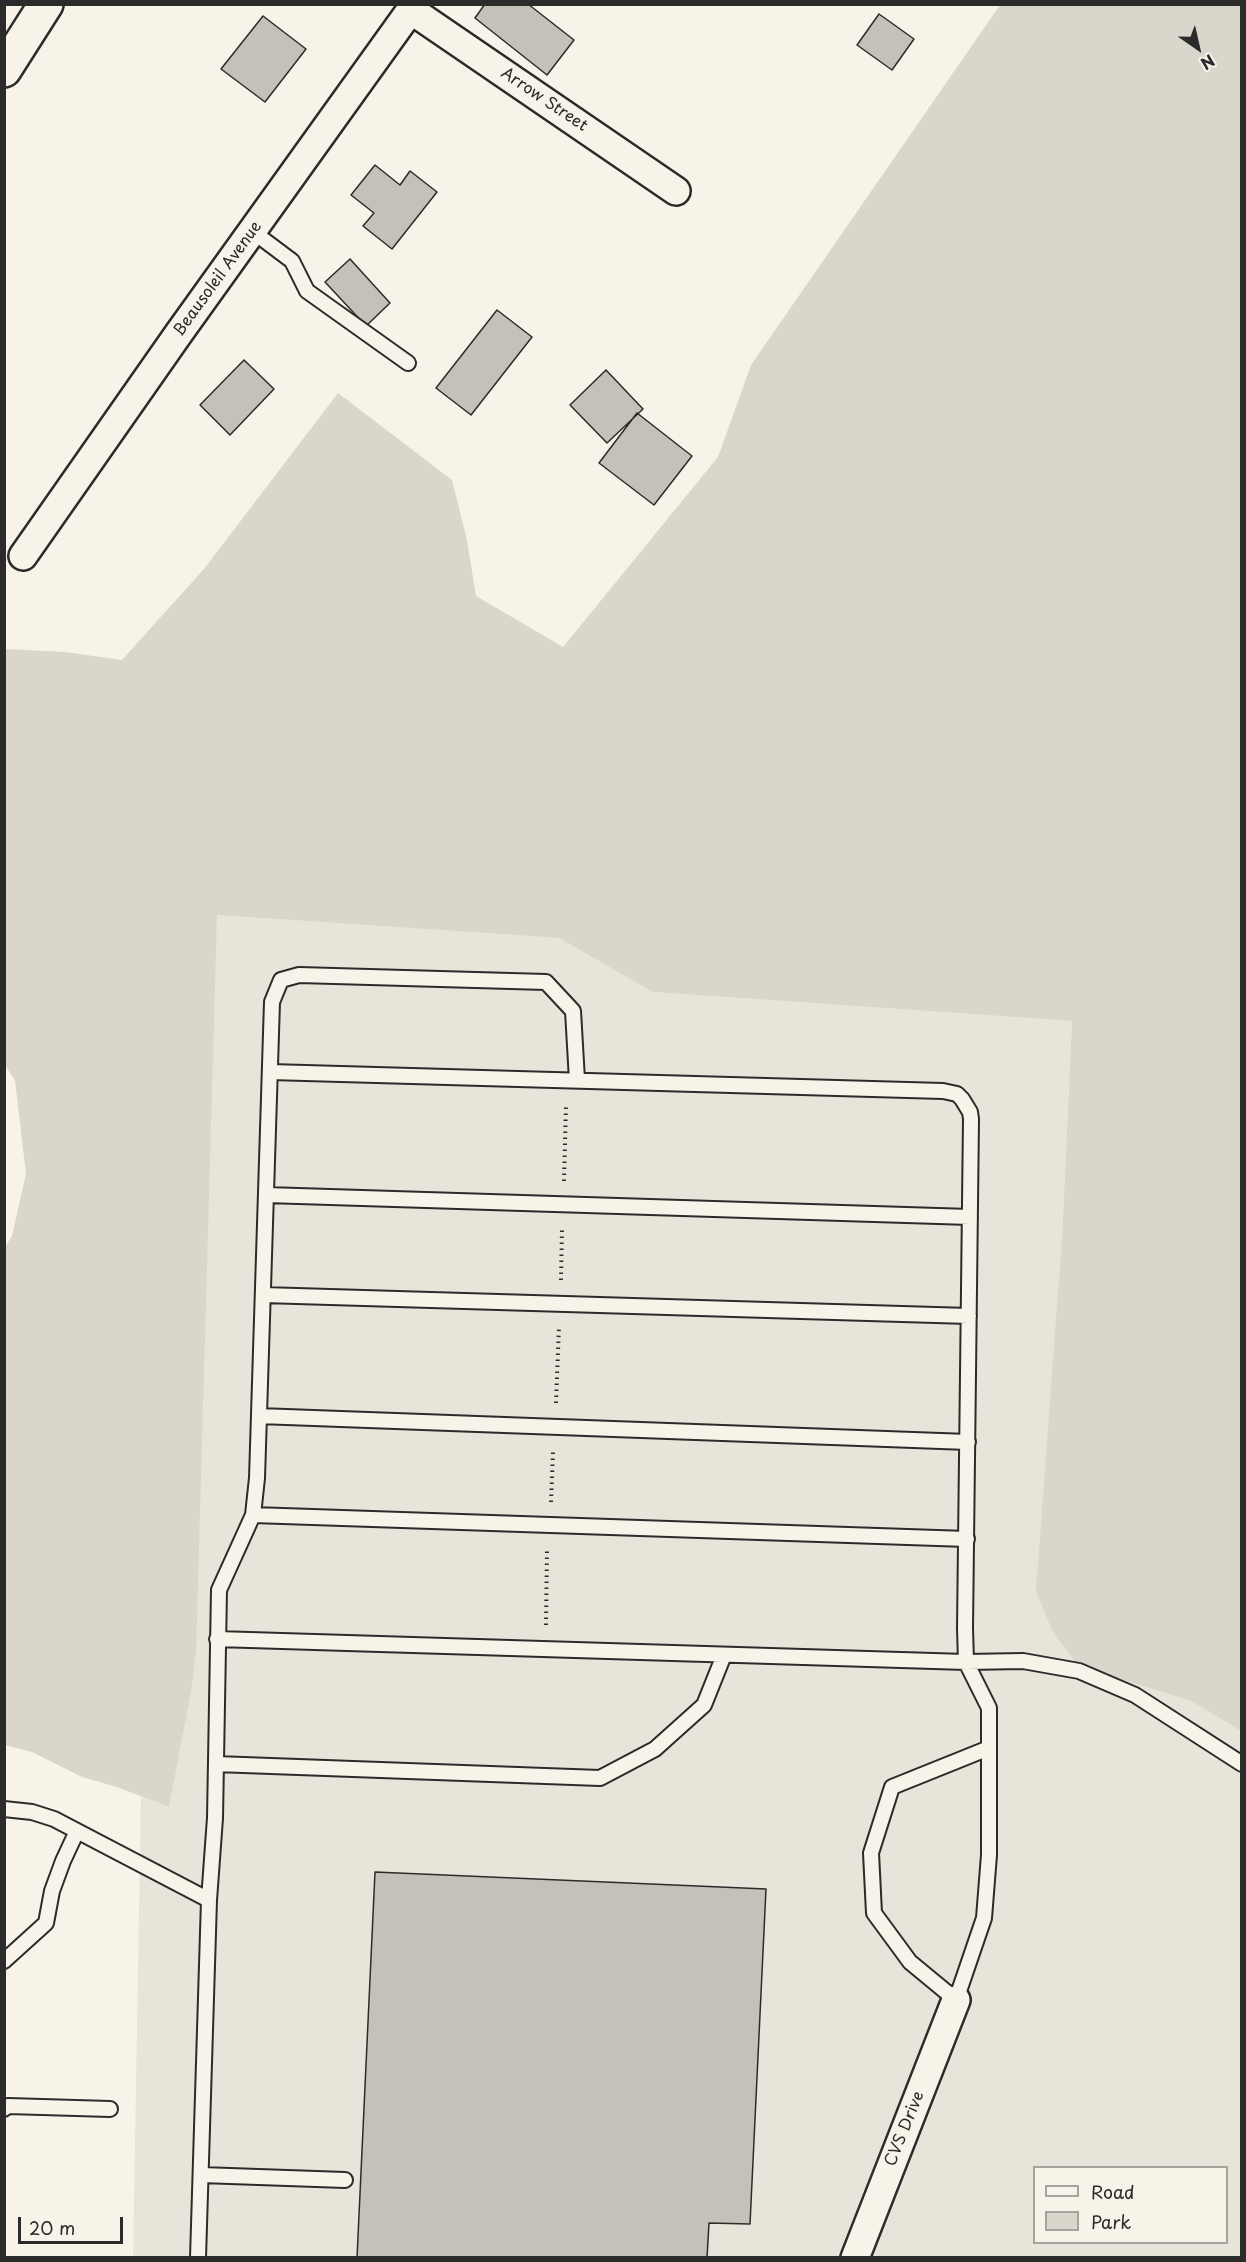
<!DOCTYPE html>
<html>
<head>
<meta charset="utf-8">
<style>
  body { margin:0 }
  #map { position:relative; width:1246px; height:2262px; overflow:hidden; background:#f7f3e8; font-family:"Playpen Sans",sans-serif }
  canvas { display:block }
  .frame { position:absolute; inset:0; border:6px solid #2b2b2b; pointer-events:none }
  .legend { position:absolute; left:1033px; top:2166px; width:195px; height:78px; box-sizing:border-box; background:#f7f3e8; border:2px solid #a5a39c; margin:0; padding:8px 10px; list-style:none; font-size:18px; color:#2b2b2b }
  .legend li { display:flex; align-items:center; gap:12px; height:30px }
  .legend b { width:30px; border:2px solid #a5a39c }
  .north { position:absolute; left:1168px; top:18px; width:60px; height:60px; -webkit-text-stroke:4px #f7f3e8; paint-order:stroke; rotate:146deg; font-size:16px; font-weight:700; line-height:24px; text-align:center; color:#2b2b2b }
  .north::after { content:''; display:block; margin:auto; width:21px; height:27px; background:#2b2b2b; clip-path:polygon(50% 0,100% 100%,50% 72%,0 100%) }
  .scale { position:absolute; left:18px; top:2217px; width:105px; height:27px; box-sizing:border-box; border:3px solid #2b2b2b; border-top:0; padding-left:8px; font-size:18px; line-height:21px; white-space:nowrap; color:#2b2b2b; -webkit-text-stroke:4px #f7f3e8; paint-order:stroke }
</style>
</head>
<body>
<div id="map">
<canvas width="1246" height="2262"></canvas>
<div class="frame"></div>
<ul class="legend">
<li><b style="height:8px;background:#f7f3e8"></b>Road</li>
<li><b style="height:16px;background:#dad6cc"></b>Park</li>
</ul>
<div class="north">N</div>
<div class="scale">20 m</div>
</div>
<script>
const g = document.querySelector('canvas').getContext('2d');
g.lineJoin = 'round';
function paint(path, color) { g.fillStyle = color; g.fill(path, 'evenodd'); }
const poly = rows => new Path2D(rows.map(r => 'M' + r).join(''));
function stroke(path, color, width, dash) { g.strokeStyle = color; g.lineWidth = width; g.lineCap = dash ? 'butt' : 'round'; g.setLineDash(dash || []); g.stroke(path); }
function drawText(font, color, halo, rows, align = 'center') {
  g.font = font + ' "Playpen Sans",sans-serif'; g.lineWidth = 4.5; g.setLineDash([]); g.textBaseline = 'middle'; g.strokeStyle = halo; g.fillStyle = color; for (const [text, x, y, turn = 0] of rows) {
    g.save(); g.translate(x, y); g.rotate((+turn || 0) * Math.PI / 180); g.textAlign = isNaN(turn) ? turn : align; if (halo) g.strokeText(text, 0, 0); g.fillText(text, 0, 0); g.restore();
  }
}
paint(poly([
  [217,915,559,938,654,992,1072,1021,1062,1238,1078,1666,1191,1701,1241,1731,1241,2257,133,2258,141,1797,169,1807],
  [1034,2168,1226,2168,1226,2242,1034,2242]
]), '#e8e4da');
paint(poly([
  [1000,5,1241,5,1241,1731,1191,1701,1078,1666,1052,1630,1036,1591,1062,1238,1072,1021,653,992,559,938,217,915,196,1653,191,1691,169,1807,117,1787,82,1777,32,1752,5,1745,4,1249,12,1236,26,1174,15,1080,4,1064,5,649,65,652,122,660,204,569,338,393,452,480,467,540,476,596,563,647,718,457,751,365]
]), '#dad6cc');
const building = poly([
  [485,4,528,4,574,40,547,75,475,18,485,4],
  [879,14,914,39,892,70,857,45,879,14],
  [263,16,306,49,265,102,221,69,263,16],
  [375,165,400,185,410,171,437,192,392,249,363,226,374,213,351,195,375,165],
  [350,259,390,303,366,326,325,282,350,259],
  [497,310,532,337,471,415,436,388,497,310],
  [244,360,274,389,230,435,200,405,244,360],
  [606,370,643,409,607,443,570,405,606,370],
  [637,413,692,456,654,505,599,463,637,413],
  [375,1872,766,1889,750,2224,709,2223,707,2258,357,2258,375,1872]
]);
paint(building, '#c4c1b9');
stroke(building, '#2b2b2b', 1.5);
const service = poly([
  [252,231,292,261,307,291,408,363],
  [270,1072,943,1091,957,1094,962,1099,970,1112,971,1119,965,1628,966,1662,989,1708,989,1855,984,1918,956,2000,910,1962,874,1913,871,1853,892,1787,989,1748],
  [266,1195,970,1217],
  [263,1295,969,1316],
  [259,1416,968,1442],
  [253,1515,967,1539],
  [217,1639,966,1662,1023,1661,1079,1671,1135,1695,1242,1764],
  [216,1764,600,1778,655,1749,704,1705,724,1655],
  [4,1809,32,1812,54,1819,209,1900],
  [4,1961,46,1923,52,1891,63,1861,77,1831],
  [4,2109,8,2106,110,2109],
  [201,2175,345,2180],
  [198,2258,209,1900,215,1818,219,1590,253,1515,257,1478,272,1002,281,980,299,975,546,982,573,1011,577,1080]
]);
const minor = poly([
  [411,10,676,191],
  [23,556,179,333,415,4],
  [855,2258,956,2000]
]);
const tertiary = poly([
  [4,70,46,4]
]);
stroke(service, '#2b2b2b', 18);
stroke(minor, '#2b2b2b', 32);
stroke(tertiary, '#2b2b2b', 38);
stroke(poly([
  [564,1181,566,1105],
  [561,1280,562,1227],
  [556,1403,559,1326],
  [551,1502,553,1452],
  [546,1625,547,1548]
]), '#2b2b2b', 4, [1.5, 4.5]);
stroke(service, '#f7f3e8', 14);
stroke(minor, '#f7f3e8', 27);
stroke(tertiary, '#f7f3e8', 33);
drawText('16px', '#2b2b2b', '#f7f3e8', [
  ["Arrow Street",544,100,34],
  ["Beausoleil Avenue",218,279,-54],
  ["CVS Drive",905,2129,-68]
]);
</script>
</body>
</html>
